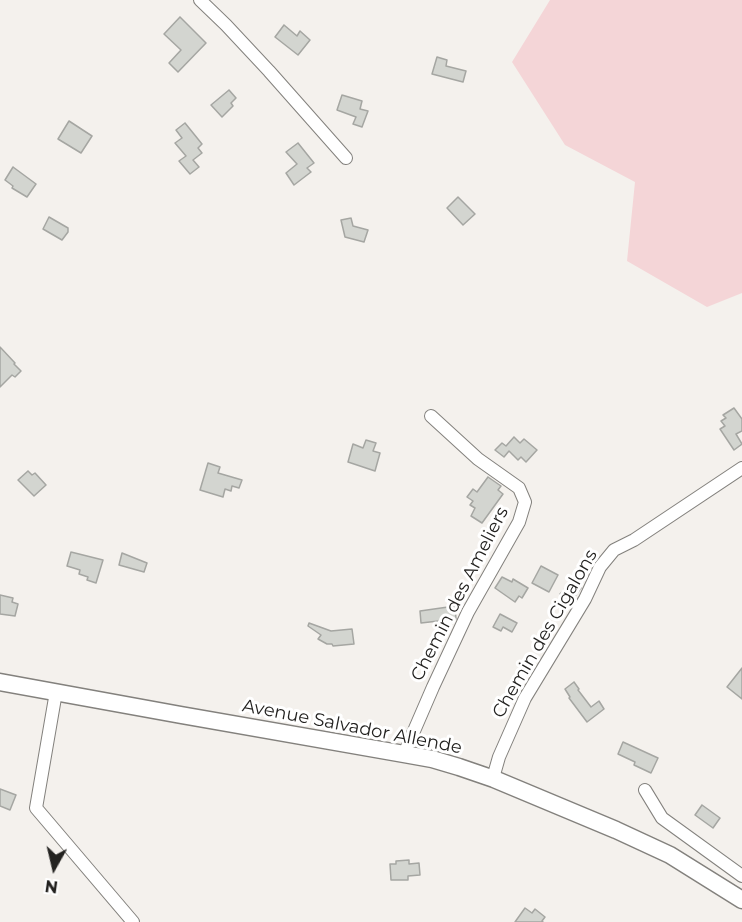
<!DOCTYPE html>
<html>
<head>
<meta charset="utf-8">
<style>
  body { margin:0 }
  #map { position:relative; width:742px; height:922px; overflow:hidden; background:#f4f1ed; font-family:Montserrat,sans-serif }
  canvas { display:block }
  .north { position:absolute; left:24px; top:838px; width:60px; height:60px; -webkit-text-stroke:4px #fff; paint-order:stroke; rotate:188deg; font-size:16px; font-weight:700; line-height:24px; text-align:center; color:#232220 }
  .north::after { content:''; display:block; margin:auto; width:21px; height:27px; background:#232220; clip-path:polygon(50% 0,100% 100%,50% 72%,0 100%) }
</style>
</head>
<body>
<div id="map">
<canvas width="742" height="922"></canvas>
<div class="north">N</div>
</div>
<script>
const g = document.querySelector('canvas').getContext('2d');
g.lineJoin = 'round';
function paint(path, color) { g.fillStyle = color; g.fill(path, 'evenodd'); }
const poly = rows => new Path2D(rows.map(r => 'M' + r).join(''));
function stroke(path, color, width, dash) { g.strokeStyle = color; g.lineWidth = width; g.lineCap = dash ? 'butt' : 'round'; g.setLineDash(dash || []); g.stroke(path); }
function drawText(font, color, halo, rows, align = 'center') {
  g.font = font + ' Montserrat,sans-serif'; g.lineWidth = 6; g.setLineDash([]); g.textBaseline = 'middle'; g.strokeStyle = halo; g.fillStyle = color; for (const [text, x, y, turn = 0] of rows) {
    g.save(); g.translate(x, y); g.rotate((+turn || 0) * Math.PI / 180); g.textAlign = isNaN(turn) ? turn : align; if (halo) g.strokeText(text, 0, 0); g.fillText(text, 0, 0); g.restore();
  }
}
paint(poly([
  [550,0,742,0,742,293,707,307,627,261,635,182,565,145,512,62]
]), '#f4d5d7');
const building = poly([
  [180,17,206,43,178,72,169,63,181,50,164,34,180,17],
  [284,25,297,36,300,31,310,40,298,55,275,37,284,25],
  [437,57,447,60,446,66,466,71,463,82,432,74,437,57],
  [229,90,236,98,231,103,233,106,222,117,211,105,229,90],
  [342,95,362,101,360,109,368,111,362,127,353,124,356,117,337,110,342,95],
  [69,121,92,136,81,153,58,139,69,121],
  [185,123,202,144,198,148,202,153,193,160,199,167,190,174,179,161,186,156,175,143,182,138,176,130,185,123],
  [298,143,314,163,307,168,311,172,294,185,286,173,297,164,286,152,298,143],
  [13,167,36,184,27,197,12,188,13,186,5,180,13,167],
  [458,197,475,214,463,225,447,208,458,197],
  [49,217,68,228,68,232,62,240,43,229,49,217],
  [351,218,353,226,368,230,364,242,345,237,341,220,351,218],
  [0,347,15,363,14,364,21,371,15,377,12,375,0,387,0,347],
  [734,408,742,419,742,431,736,434,742,444,734,450,720,429,725,426,721,421,726,418,723,415,734,408],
  [514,437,520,443,524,439,537,450,526,462,521,457,518,460,509,451,504,457,495,450,502,443,506,446,514,437],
  [366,440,376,443,373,451,380,453,375,471,348,462,353,444,363,448,366,440],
  [208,463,220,467,218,473,242,480,239,488,232,486,231,491,225,489,223,497,200,490,208,463],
  [28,471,32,475,35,473,46,485,34,496,18,480,28,471],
  [488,477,501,486,498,490,503,494,482,523,471,516,475,508,470,505,473,501,467,497,473,489,477,492,488,477],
  [71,552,103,560,96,583,87,580,88,577,79,574,80,570,67,566,71,552],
  [122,553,147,563,144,572,119,565,122,553],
  [541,566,558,575,549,592,532,583,541,566],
  [502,577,512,582,513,579,528,588,522,598,519,596,515,602,495,588,502,577],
  [573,580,581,588,572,600,560,594,573,580],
  [0,595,13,598,12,602,18,604,15,616,0,614,0,595],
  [455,606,456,619,421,623,420,611,455,606],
  [500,614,517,623,512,632,503,627,501,631,493,627,500,614],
  [309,623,331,631,352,629,354,644,333,646,332,644,327,644,318,639,321,635,308,626,309,623],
  [742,668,742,699,727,687,742,668],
  [574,682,579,689,578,690,591,707,599,701,604,709,587,722,569,698,570,697,565,689,574,682],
  [623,742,658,758,651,773,634,765,635,762,618,754,623,742],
  [0,789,16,795,10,810,0,806,0,789],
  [702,805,720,818,713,828,695,815,702,805],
  [409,860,409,864,419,863,420,875,408,876,408,880,391,880,390,864,396,864,396,861,409,860],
  [525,908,532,913,535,909,545,917,542,921,543,922,515,922,525,908]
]);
paint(building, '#d3d5d0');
stroke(building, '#a5a6a2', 1.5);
const street = poly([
  [200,0,226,25,269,71,346,158],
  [56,692,36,808,133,922],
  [404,754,433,687,468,612,519,522,525,502,519,488,478,459,431,416],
  [493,778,499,757,525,698,585,599,600,567,614,550,634,540,742,468],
  [645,790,662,818,742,876]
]);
const secondary = poly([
  [0,682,181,715,404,754,432,759,459,767,494,779,616,830,670,855,742,900]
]);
stroke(street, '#83817d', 14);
stroke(secondary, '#83817d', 19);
stroke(street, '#fff', 12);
stroke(secondary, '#fff', 16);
drawText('18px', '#232220', '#fff', [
  ["Chemin des Ameliers",460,594,-63],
  ["Chemin des Cigalons",545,634,-60],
  ["Avenue Salvador Allende",352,727,11]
]);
</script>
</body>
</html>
